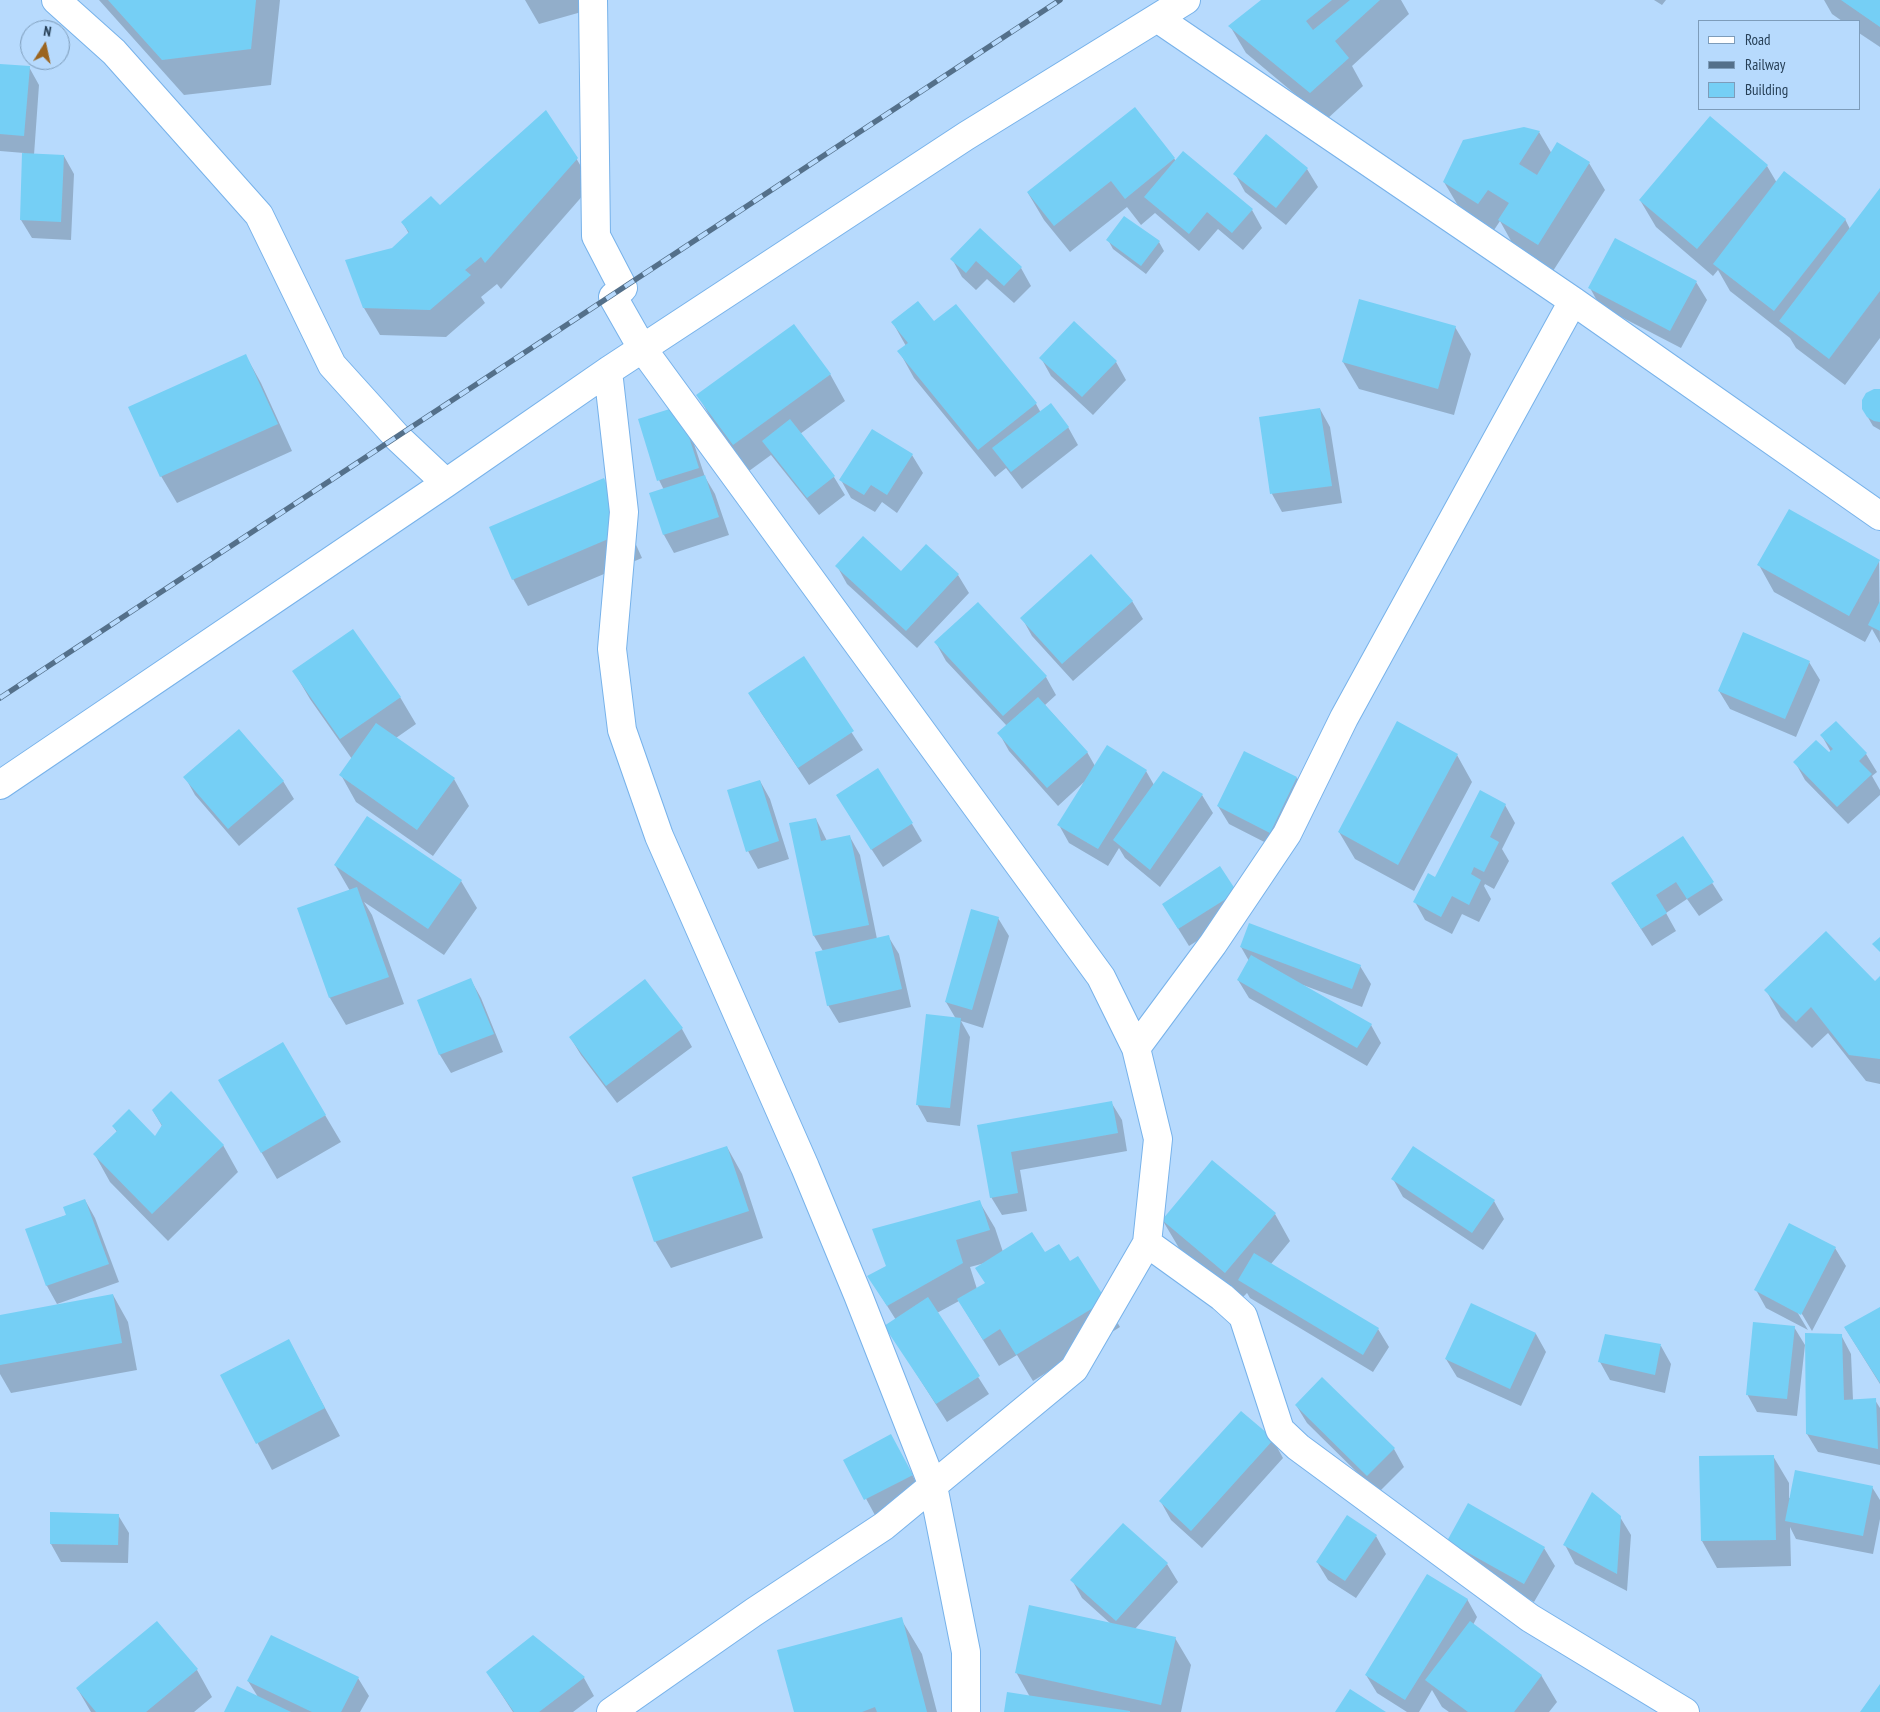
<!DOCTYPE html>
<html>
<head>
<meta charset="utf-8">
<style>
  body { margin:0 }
  #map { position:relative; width:1880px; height:1712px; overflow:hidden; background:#b7dafd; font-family:"PT Sans Narrow",sans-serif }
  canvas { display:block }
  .legend { position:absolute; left:1698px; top:20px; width:162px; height:90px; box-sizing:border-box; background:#b7dafd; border:1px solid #7d9cba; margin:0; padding:6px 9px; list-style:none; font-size:15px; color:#263f56 }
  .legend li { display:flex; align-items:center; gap:10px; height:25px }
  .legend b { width:25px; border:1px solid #7d9cba }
  .north { position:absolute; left:20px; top:20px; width:50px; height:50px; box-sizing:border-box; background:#b7dafd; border:1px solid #7d9cba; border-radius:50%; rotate:10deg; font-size:14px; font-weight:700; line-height:20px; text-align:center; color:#263f56 }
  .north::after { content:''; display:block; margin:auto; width:18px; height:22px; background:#9b641e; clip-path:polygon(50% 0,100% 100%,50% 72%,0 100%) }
</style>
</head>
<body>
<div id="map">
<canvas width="1880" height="1712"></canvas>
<ul class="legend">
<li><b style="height:6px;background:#fff"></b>Road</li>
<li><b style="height:6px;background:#54708a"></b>Railway</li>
<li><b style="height:14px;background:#75cff5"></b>Building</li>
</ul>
<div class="north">N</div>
</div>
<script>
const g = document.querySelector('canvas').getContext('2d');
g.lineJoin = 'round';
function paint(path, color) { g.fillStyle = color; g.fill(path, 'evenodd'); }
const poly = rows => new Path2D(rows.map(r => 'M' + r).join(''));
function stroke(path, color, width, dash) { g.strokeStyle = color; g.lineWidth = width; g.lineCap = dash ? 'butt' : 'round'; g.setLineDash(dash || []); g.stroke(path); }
paint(poly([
  [99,0,280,0,271,85,184,95],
  [525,0,598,0,599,7,539,24],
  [1263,0,1401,0,1409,14,1352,66,1363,86,1326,120,1246,53,1230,26],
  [1654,0,1666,0,1662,5],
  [1824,0,1880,0,1880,47,1859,33,1859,21,1842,21,1832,14],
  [0,65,29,67,39,85,34,155,64,156,74,174,71,240,32,238,21,220,24,153,0,151],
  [1135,109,1176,161,1252,210,1262,228,1243,250,1218,229,1199,251,1155,213,1141,225,1127,207,1070,252,1044,220,1028,193],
  [1710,118,1767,166,1777,183,1845,219,1850,229,1880,190,1880,338,1845,385,1796,348,1790,338,1730,291,1718,270,1713,276,1656,227,1640,200],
  [1524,128,1539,132,1552,154,1589,163,1605,190,1553,271,1515,248,1500,221,1494,230,1460,209,1444,182],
  [1266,136,1307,169,1318,187,1286,225,1245,192,1235,174],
  [576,158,592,185,501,289,497,284,481,297,485,303,446,337,380,335,364,308,392,249,409,234,403,223,440,207],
  [980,230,1021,268,1031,286,1014,303,987,279,976,290,962,277,952,259],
  [1108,240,1159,242,1164,251,1146,274,1113,249],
  [1696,282,1707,300,1681,348,1600,306,1590,288],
  [893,323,934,323,1036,404,1041,413,1068,427,1078,445,1022,489,1006,468,995,477,914,378,899,351,906,346],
  [1455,327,1471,354,1454,415,1359,389,1343,362],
  [246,356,261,383,292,451,177,503,161,476],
  [1041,358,1116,362,1126,380,1093,415,1051,376],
  [830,374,845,401,800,434,834,477,845,495,819,515,771,455,749,471,713,422,698,395],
  [1880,390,1880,430,1873,426,1863,409],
  [1320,409,1330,427,1342,503,1282,512,1272,494,1261,418],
  [688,426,705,477,715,494,729,535,674,553,664,535,664,490,659,480],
  [912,455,923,473,897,513,882,502,875,512,851,498,841,480],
  [619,507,642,558,528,606,513,579],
  [927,546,958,575,969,593,917,648,847,584,837,566,901,573],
  [1879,561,1880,643,1872,629,1865,642,1774,592,1759,565],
  [1132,601,1143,619,1073,681,1032,636,1022,618],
  [936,643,1046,677,1056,695,1045,705,1087,752,1095,766,1146,771,1154,785,1202,795,1213,813,1160,887,1125,858,1119,848,1108,866,1069,843,1059,825,1084,782,1058,806,1009,751,999,733,1007,726,946,661],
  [803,658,863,750,809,785,760,711],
  [1809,662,1820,680,1796,737,1730,709,1719,691],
  [294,672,400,697,416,724,396,738,454,779,469,806,433,856,356,802,341,775,352,759,310,699],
  [1836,723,1866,754,1877,772,1872,776,1880,790,1880,795,1848,824,1805,780,1795,762,1829,754,1831,752,1822,736],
  [1457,755,1472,782,1414,891,1355,859,1339,832],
  [185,777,283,781,294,799,239,846,195,795],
  [1297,778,1307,796,1280,850,1229,824,1218,806],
  [760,781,770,799,789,859,758,869,748,851],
  [1505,805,1515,823,1502,849,1509,861,1494,889,1485,884,1484,886,1491,899,1479,922,1462,914,1452,934,1425,920,1415,902],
  [848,813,912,824,922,841,883,867],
  [816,819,827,841,850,837,860,855,877,939,888,936,899,954,911,1007,839,1023,828,1005,823,951,814,936],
  [1683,837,1723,900,1699,916,1687,899,1666,913,1676,931,1652,946,1623,901],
  [335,865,461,881,477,908,444,955,364,902,372,915,404,1004,346,1025,330,998,299,909,350,891],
  [1220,868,1246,910,1189,946,1174,922],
  [998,918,1009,936,983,1028,961,1021,970,1037,960,1126,927,1122,917,1104,956,1019,946,1002],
  [1241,947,1360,966,1371,984,1362,1007,1303,985,1303,986,1371,1025,1381,1043,1367,1066,1249,998,1238,980,1249,961],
  [1880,978,1880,1084,1866,1081,1828,1033,1812,1048,1781,1017,1766,990,1875,982],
  [471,980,481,998,503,1052,451,1073,440,1055,418,1001],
  [645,981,682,1029,692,1047,617,1103,581,1055,570,1037],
  [1111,1102,1122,1120,1127,1151,1020,1170,1027,1211,1002,1215,991,1197,978,1126],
  [235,1107,325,1115,341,1142,277,1179],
  [153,1111,223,1145,238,1172,168,1241,110,1182,95,1155,117,1132,113,1126,155,1138,162,1126],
  [727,1147,742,1174,763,1238,671,1268,655,1241],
  [1393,1179,1494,1201,1504,1219,1483,1250,1403,1197],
  [85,1200,95,1218,119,1282,57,1304,47,1286,26,1230,67,1215],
  [979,1201,995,1228,1003,1252,1045,1254,1070,1263,1104,1300,1120,1327,1033,1381,1017,1355,999,1366,959,1301,937,1313,989,1394,947,1422,886,1326,896,1320,869,1277,887,1266],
  [985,1263,986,1283,977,1289,970,1267],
  [1275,1214,1290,1241,1271,1264,1378,1329,1389,1347,1373,1372,1250,1298,1247,1293,1241,1299,1179,1248,1163,1221],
  [1835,1248,1846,1266,1812,1331,1799,1309,1796,1310,1808,1330,1766,1308,1756,1290],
  [113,1295,128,1322,137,1370,11,1393,0,1374,0,1316],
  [1472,1305,1536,1334,1546,1352,1521,1406,1457,1377,1446,1359],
  [1880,1308,1880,1384,1845,1328],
  [1794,1327,1805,1345,1797,1416,1757,1412,1747,1394],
  [1841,1335,1851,1354,1853,1400,1875,1400,1880,1408,1880,1465,1818,1452,1807,1434],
  [1606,1336,1661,1346,1671,1364,1665,1393,1610,1380,1600,1362],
  [289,1341,340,1436,272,1470,221,1375],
  [1296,1405,1394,1449,1404,1467,1378,1493,1307,1423],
  [1273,1440,1283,1458,1202,1548,1171,1520,1161,1502],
  [901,1454,922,1493,876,1517,845,1460],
  [1773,1456,1789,1483,1789,1498,1872,1487,1880,1500,1880,1519,1873,1554,1796,1539,1790,1527,1791,1566,1717,1568,1702,1541],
  [52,1514,118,1515,129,1533,128,1563,61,1562,51,1544],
  [1620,1517,1631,1535,1627,1591,1575,1564,1565,1545],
  [1376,1536,1386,1554,1356,1598,1328,1580,1317,1562],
  [1448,1541,1544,1548,1555,1566,1534,1602,1458,1559],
  [1167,1564,1178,1582,1135,1629,1175,1638,1191,1665,1181,1712,1005,1712,1030,1697,1016,1672,1111,1624,1082,1598,1072,1580],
  [1467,1599,1477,1617,1473,1625,1541,1675,1557,1702,1549,1712,1449,1712,1442,1707,1432,1690,1419,1712,1407,1712,1377,1693,1366,1675],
  [901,1619,922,1654,937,1712,795,1712],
  [533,1636,584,1678,594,1696,573,1712,513,1712,487,1672],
  [197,1670,212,1697,194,1712,91,1712,77,1688],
  [358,1678,369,1696,360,1712,226,1712,258,1697,248,1681]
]), '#0003');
paint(poly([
  [108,0,256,0,251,49,162,60],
  [1261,0,1332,0,1306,21,1313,30,1350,0,1380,0,1335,41,1349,58,1310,93,1228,26],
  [1841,0,1880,0,1880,27],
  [0,64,30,66,24,136,0,134],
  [1135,107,1175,158,1125,199,1111,181,1054,226,1027,192],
  [546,110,578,158,485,263,481,257,465,270,471,275,430,310,363,308,345,260,392,248,409,232,401,222,431,196,440,205],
  [1710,116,1768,165,1697,249,1639,200],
  [1524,127,1540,131,1519,164,1537,175,1557,142,1590,162,1538,245,1498,220,1509,203,1488,190,1478,204,1443,182,1463,140],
  [1266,134,1308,168,1276,208,1233,174],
  [1183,151,1253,209,1232,233,1207,212,1189,234,1144,197],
  [22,153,64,155,61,222,20,220],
  [1784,171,1846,219,1774,311,1713,264],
  [1880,188,1880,291,1829,359,1779,321],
  [1124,216,1160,241,1141,266,1106,240],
  [980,228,1022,267,1004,286,976,261,966,273,950,259],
  [1615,238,1697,281,1670,331,1588,288],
  [1359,299,1456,326,1438,389,1342,362],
  [918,301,934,321,956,304,1037,403,978,450,897,351,908,343,891,322],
  [1074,321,1117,361,1082,397,1039,358],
  [794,324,831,374,733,445,696,395],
  [246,354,278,424,160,477,128,407],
  [1874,389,1880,389,1880,422,1874,421,1867,417,1862,409,1862,400,1866,393],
  [1051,403,1069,427,1011,472,992,448],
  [679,406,699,468,657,481,638,419],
  [1320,408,1332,486,1270,494,1259,417],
  [790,419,835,476,807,498,762,441],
  [872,429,913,454,887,495,871,485,864,495,839,480],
  [705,475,719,517,663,535,649,493],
  [604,478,627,531,512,580,489,527],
  [1789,509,1880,560,1849,616,1757,565],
  [863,536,901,571,926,544,959,574,906,631,835,566],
  [1091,554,1133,601,1062,664,1020,618],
  [1880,601,1880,631,1868,625],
  [978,602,1047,676,1003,716,934,642],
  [353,629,401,697,340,739,292,671],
  [1743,632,1810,661,1785,719,1718,691],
  [804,656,854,731,798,768,748,693],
  [1038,697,1088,752,1047,788,997,733],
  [1397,721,1458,754,1398,865,1338,832],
  [1836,721,1867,753,1859,761,1872,774,1837,807,1793,762,1816,740,1829,752,1833,749,1820,735],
  [376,723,455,778,417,830,339,775],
  [239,729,284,781,228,829,183,777],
  [1107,745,1147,770,1098,849,1057,825],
  [1244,751,1297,777,1270,833,1217,806],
  [878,768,913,823,871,850,836,795],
  [1163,771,1203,794,1150,870,1113,840],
  [760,780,779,841,746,852,727,790],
  [1480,790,1506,804,1490,837,1499,842,1484,872,1474,867,1471,874,1481,880,1469,905,1452,896,1441,917,1413,902,1428,873,1435,877],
  [367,816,462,880,428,929,334,865],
  [816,818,821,841,850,835,869,925,813,936,789,823],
  [1683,836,1714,882,1687,899,1676,882,1656,895,1667,913,1641,929,1611,883],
  [1220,866,1237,892,1178,929,1162,904],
  [357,887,389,977,329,998,297,908],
  [971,909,999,917,972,1010,945,1002],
  [1249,923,1361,965,1352,989,1240,947],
  [1826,931,1875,981,1880,976,1880,1059,1849,1055,1811,1007,1796,1022,1764,990],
  [889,935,902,989,827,1006,815,952],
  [1880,937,1880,952,1872,944],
  [1251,955,1372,1024,1357,1048,1237,980],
  [471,978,494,1034,439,1055,417,1000],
  [645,979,683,1028,606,1086,569,1037],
  [926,1014,961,1018,950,1108,916,1105],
  [283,1042,326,1115,261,1153,218,1080],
  [171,1091,224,1145,152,1214,93,1154,117,1131,112,1126,129,1109,155,1136,162,1125,152,1110],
  [1112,1101,1118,1133,1011,1152,1018,1193,990,1198,977,1125],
  [727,1146,749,1211,654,1242,632,1177],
  [1413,1146,1495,1200,1472,1233,1391,1179],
  [1212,1160,1276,1213,1225,1273,1162,1220],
  [85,1199,109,1264,46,1286,25,1229,66,1215,63,1207],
  [980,1200,990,1230,956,1240,963,1263,887,1306,867,1276,886,1266,872,1229],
  [1789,1223,1836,1247,1801,1315,1754,1290],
  [1032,1232,1045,1252,1059,1244,1070,1261,1078,1256,1106,1300,1016,1355,1000,1329,983,1340,957,1299,985,1283,975,1268],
  [1254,1253,1379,1328,1363,1355,1238,1280],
  [113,1294,122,1343,0,1365,0,1315],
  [928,1297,980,1376,936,1404,884,1326],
  [1471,1303,1536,1333,1510,1389,1445,1359],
  [1880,1307,1880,1383,1844,1327],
  [1753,1322,1795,1326,1787,1399,1746,1395],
  [1805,1333,1842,1334,1844,1400,1876,1398,1878,1449,1806,1434],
  [1605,1334,1661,1344,1655,1375,1598,1362],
  [289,1339,325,1408,256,1444,220,1375],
  [1322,1377,1395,1448,1367,1476,1295,1405],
  [1241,1411,1274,1439,1191,1531,1159,1501],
  [891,1434,913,1475,864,1500,843,1460],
  [1774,1455,1776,1540,1701,1541,1699,1456],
  [1795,1470,1873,1486,1863,1536,1785,1521],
  [1592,1492,1621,1516,1617,1574,1563,1545],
  [1468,1503,1545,1547,1524,1584,1447,1541],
  [50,1512,119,1514,118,1545,50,1544],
  [1347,1515,1377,1535,1345,1581,1316,1562],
  [1123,1523,1168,1563,1116,1621,1070,1580],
  [1427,1574,1468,1599,1405,1700,1365,1675],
  [1029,1605,1176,1637,1161,1705,1015,1673],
  [902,1617,927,1712,877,1712,875,1707,862,1712,794,1712,777,1650],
  [157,1621,198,1669,146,1712,96,1712,76,1688],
  [1470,1621,1542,1675,1514,1712,1468,1712,1425,1680],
  [271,1635,359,1677,341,1712,312,1712,247,1681],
  [533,1635,585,1677,539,1712,514,1712,486,1672],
  [1880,1684,1880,1712,1860,1712],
  [237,1686,291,1712,224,1712],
  [1350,1689,1386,1712,1335,1712],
  [1007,1692,1130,1711,1130,1712,1004,1712]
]), '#75cff5');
const minor = poly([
  [56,0,114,52,259,215,332,365,397,437,446,483],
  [593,0,596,236,623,288,613,297,642,348,1101,977,1136,1048,1158,1139,1147,1243,1222,1297,1243,1316,1280,1430,1298,1447,1530,1618,1685,1712],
  [1157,18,1573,301,1880,516],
  [608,371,624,512,612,649,622,730,659,836,805,1167,858,1295,933,1486,966,1652,966,1712],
  [0,785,446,483,608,371,966,136,1186,0],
  [1136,1048,1213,944,1287,834,1344,718,1573,301],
  [611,1712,754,1612,884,1526,1074,1369,1147,1243]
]);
stroke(minor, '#77b2ea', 30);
stroke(minor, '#fff', 28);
const rail = poly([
  [0,698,1060,0]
]);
stroke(rail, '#54708a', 5.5);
stroke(rail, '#b7dafd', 4, [11]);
</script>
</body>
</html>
